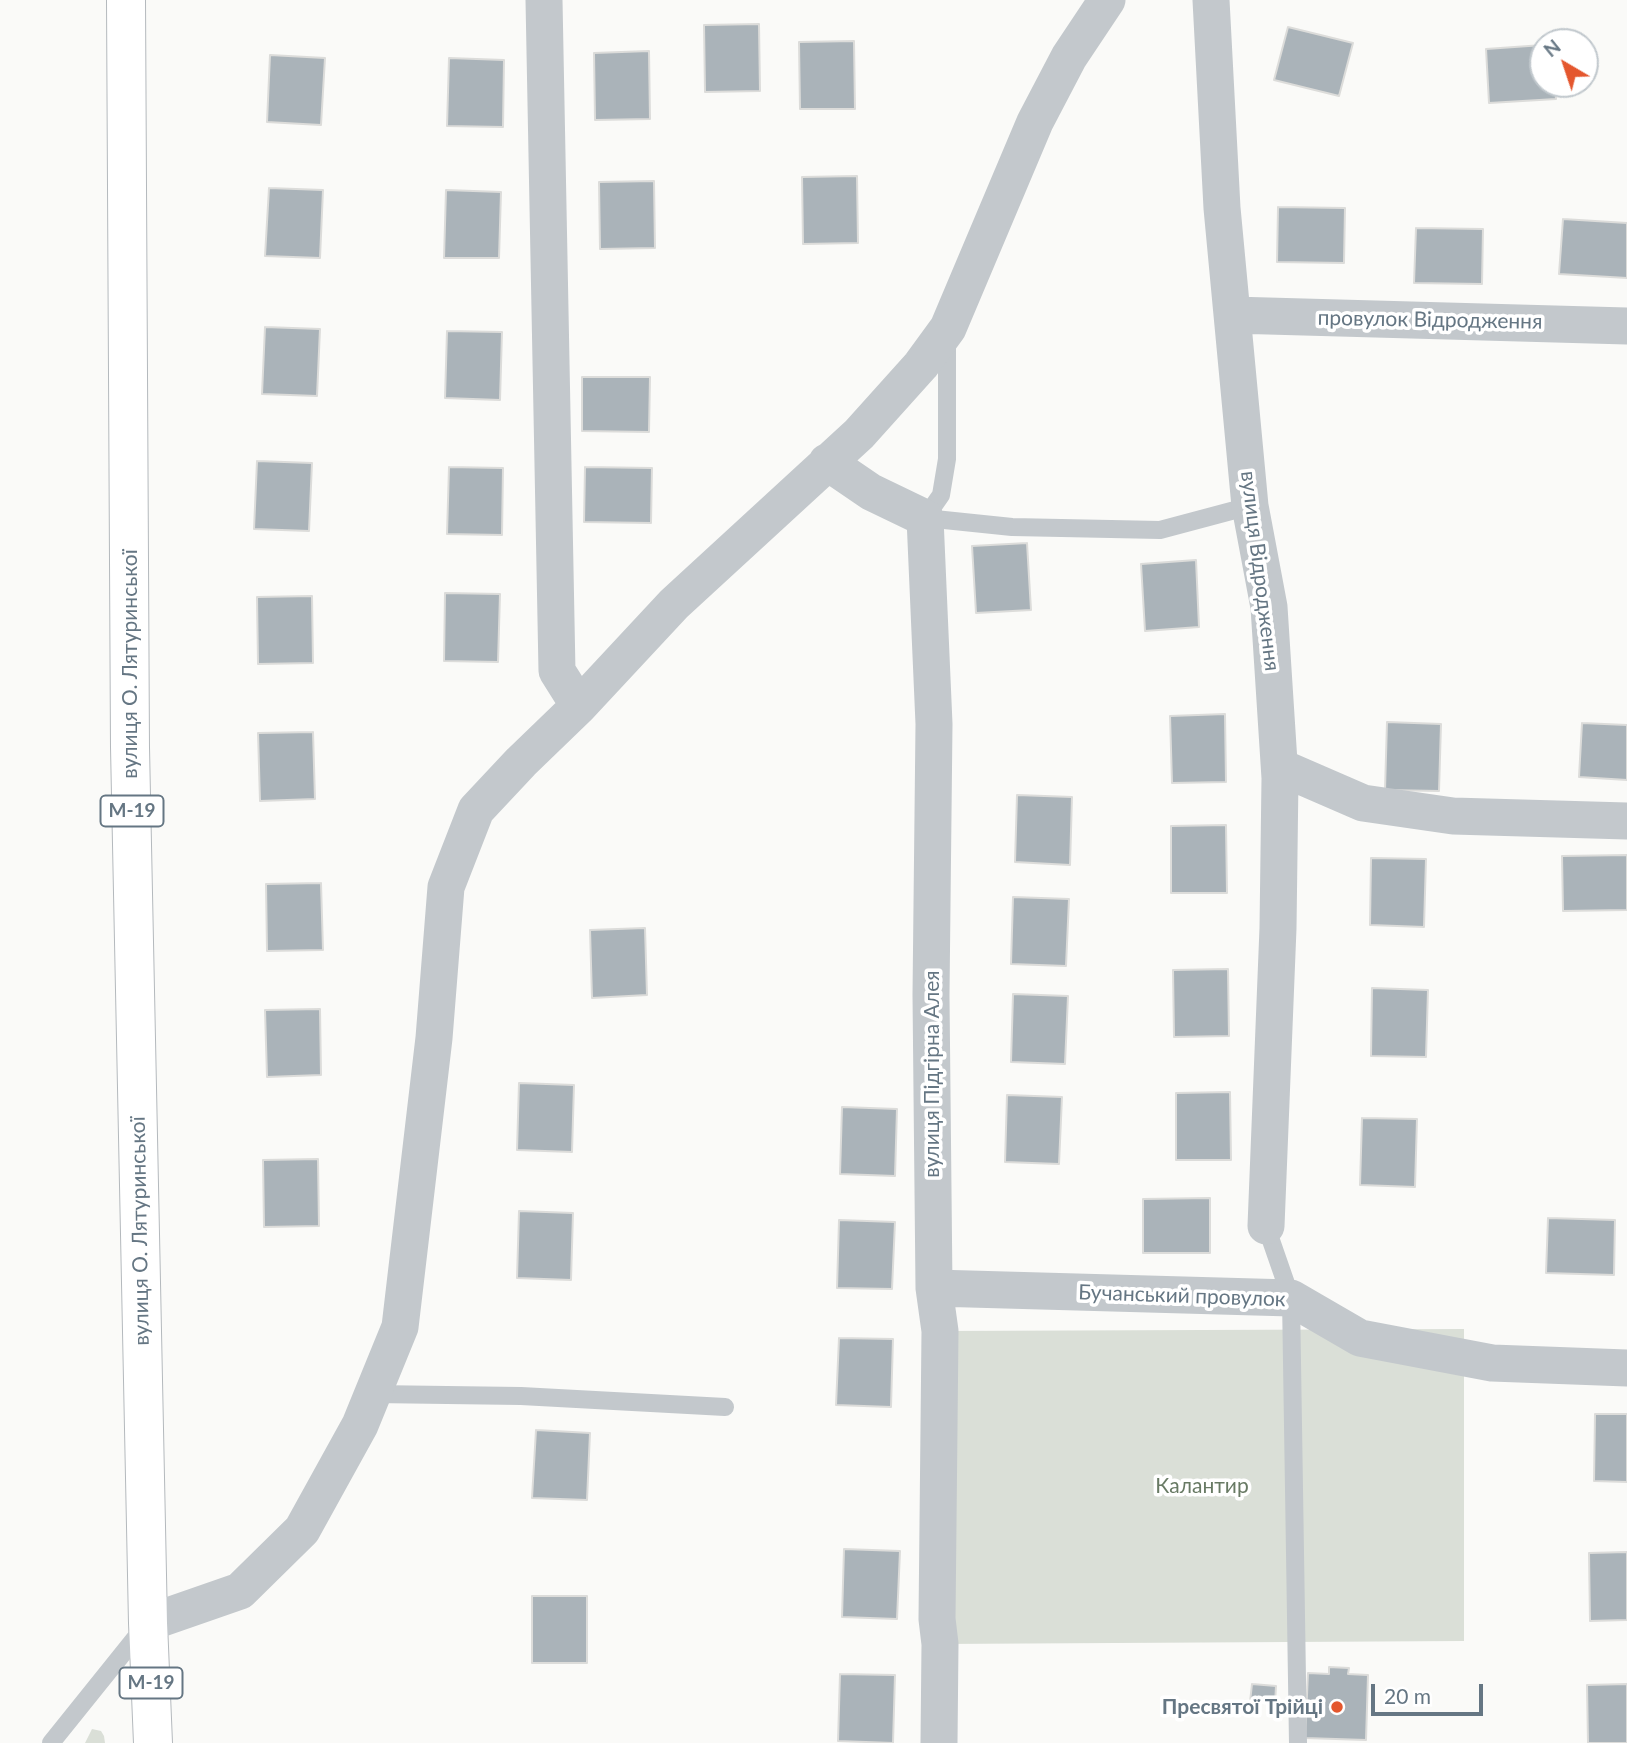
<!DOCTYPE html>
<html>
<head>
<meta charset="utf-8">
<style>
  body { margin:0 }
  #map { position:relative; width:1627px; height:1743px; overflow:hidden; background:#fafaf8; font-family:Lato,sans-serif }
  canvas { display:block }
  .north { position:absolute; left:1529px; top:28px; width:70px; height:70px; box-sizing:border-box; background:#fff; border:2px solid #c1c8cd; border-radius:50%; rotate:321deg; font-size:19px; font-weight:700; line-height:28px; text-align:center; color:#657683 }
  .north::after { content:''; display:block; margin:auto; width:24px; height:32px; background:#e4572e; clip-path:polygon(50% 0,100% 100%,50% 72%,0 100%) }
  .scale { position:absolute; left:1371px; top:1684px; width:112px; height:32px; box-sizing:border-box; border:4px solid #657683; border-top:0; padding-left:9px; font-size:21px; line-height:24px; white-space:nowrap; color:#657683; -webkit-text-stroke:5px #fff; paint-order:stroke }
</style>
</head>
<body>
<div id="map">
<canvas width="1627" height="1743"></canvas>
<div class="north">N</div>
<div class="scale">20 m</div>
</div>
<script>
const g = document.querySelector('canvas').getContext('2d');
g.lineJoin = 'round';
function paint(path, color) { g.fillStyle = color; g.fill(path, 'evenodd'); }
const poly = rows => new Path2D(rows.map(r => 'M' + r).join(''));
function stroke(path, color, width, dash) { g.strokeStyle = color; g.lineWidth = width; g.lineCap = dash ? 'butt' : 'round'; g.setLineDash(dash || []); g.stroke(path); }
function drawText(font, color, halo, rows, align = 'center') {
  g.font = font + ' Lato,sans-serif'; g.lineWidth = 7; g.setLineDash([]); g.textBaseline = 'middle'; g.strokeStyle = halo; g.fillStyle = color; for (const [text, x, y, turn = 0] of rows) {
    g.save(); g.translate(x, y); g.rotate((+turn || 0) * Math.PI / 180); g.textAlign = isNaN(turn) ? turn : align; if (halo) g.strokeText(text, 0, 0); g.fillText(text, 0, 0); g.restore();
  }
}
paint(poly([
  [1464,1329,1464,1641,940,1644,940,1331],
  [92,1729,101,1731,104,1736,105,1743,85,1743]
]), '#dadfd7');
const building = poly([
  [759,24,760,91,705,92,704,25,759,24],
  [1288,27,1353,43,1339,96,1274,80,1288,27],
  [854,41,855,109,800,109,799,42,854,41],
  [1543,45,1543,84,1555,84,1556,99,1489,103,1486,49,1543,45],
  [649,51,650,119,595,120,594,53,649,51],
  [270,55,325,58,321,125,267,122,270,55],
  [449,58,504,60,503,127,447,126,449,58],
  [857,176,858,243,803,244,802,177,857,176],
  [654,181,655,248,600,249,599,182,654,181],
  [269,188,323,190,320,258,265,256,269,188],
  [446,190,501,192,499,258,444,258,446,190],
  [1278,207,1345,208,1344,263,1277,262,1278,207],
  [1563,219,1627,223,1627,278,1559,274,1563,219],
  [1416,228,1483,229,1482,284,1414,283,1416,228],
  [265,327,320,329,317,396,262,394,265,327],
  [447,331,502,332,500,400,445,398,447,331],
  [582,377,650,377,649,432,582,431,582,377],
  [257,461,312,463,309,531,254,529,257,461],
  [449,467,503,468,502,535,447,534,449,467],
  [585,467,652,468,651,523,584,522,585,467],
  [1027,543,1031,610,976,613,972,546,1027,543],
  [1196,560,1199,627,1145,631,1141,564,1196,560],
  [445,593,500,594,498,662,444,661,445,593],
  [312,596,313,663,258,664,257,597,312,596],
  [1225,714,1226,782,1172,783,1170,716,1225,714],
  [1387,722,1441,724,1439,791,1385,790,1387,722],
  [1582,723,1627,725,1627,780,1579,777,1582,723],
  [313,732,315,799,260,801,258,733,313,732],
  [1017,795,1072,797,1070,865,1015,862,1017,795],
  [1226,825,1227,893,1171,893,1171,826,1226,825],
  [1627,855,1627,910,1563,911,1562,856,1627,855],
  [1371,858,1426,859,1424,927,1370,925,1371,858],
  [321,883,323,950,267,951,266,884,321,883],
  [1013,897,1069,899,1066,966,1011,964,1013,897],
  [645,928,647,995,592,998,590,930,645,928],
  [1228,969,1229,1036,1174,1037,1173,970,1228,969],
  [1372,988,1428,990,1426,1057,1371,1056,1372,988],
  [1013,994,1068,996,1065,1064,1011,1062,1013,994],
  [320,1009,321,1075,267,1077,265,1010,320,1009],
  [519,1083,574,1085,572,1152,517,1150,519,1083],
  [1230,1092,1231,1160,1176,1160,1176,1093,1230,1092],
  [1007,1095,1062,1097,1059,1164,1005,1162,1007,1095],
  [842,1107,897,1109,895,1176,840,1174,842,1107],
  [1362,1118,1417,1119,1415,1187,1360,1185,1362,1118],
  [318,1159,319,1226,264,1227,263,1160,318,1159],
  [1210,1198,1210,1253,1143,1253,1143,1199,1210,1198],
  [519,1211,573,1213,571,1280,517,1278,519,1211],
  [1548,1218,1615,1220,1614,1275,1546,1273,1548,1218],
  [839,1220,895,1222,892,1289,837,1288,839,1220],
  [839,1338,893,1339,891,1407,836,1405,839,1338],
  [1595,1414,1627,1414,1627,1482,1594,1481,1595,1414],
  [536,1430,590,1433,587,1500,532,1498,536,1430],
  [844,1549,900,1551,897,1619,842,1617,844,1549],
  [1627,1552,1627,1620,1590,1621,1589,1553,1627,1552],
  [532,1596,587,1596,587,1663,532,1663,532,1596],
  [1329,1667,1349,1668,1348,1674,1368,1675,1366,1740,1305,1738,1308,1673,1329,1674,1329,1667],
  [840,1674,895,1675,893,1743,838,1741,840,1674],
  [1252,1684,1276,1686,1275,1704,1250,1702,1252,1684],
  [1627,1684,1627,1743,1588,1743,1587,1685,1627,1684]
]);
paint(building, '#aab3b9');
stroke(building, '#dcdcda', 2);
const highway = poly([
  [126,0,130,747,148,1623,153,1743]
]);
stroke(highway, '#b4b9bd', 40);
stroke(poly([
  [947,338,947,459,941,495,925,518,1012,527,1160,530,1250,506],
  [1266,1226,1291,1298,1298,1743],
  [373,1394,521,1396,725,1407],
  [51,1743,145,1626]
]), '#c3c8cc', 18);
stroke(poly([
  [544,0,557,671,579,706],
  [1211,0,1222,208,1250,506,1269,607,1280,778,1278,928,1266,1226],
  [1232,315,1627,326],
  [827,462,871,492,925,518,934,724,931,995,934,1288,940,1331,937,1619,940,1644,939,1743],
  [1280,767,1363,803,1453,816,1627,821],
  [934,1288,1291,1298,1360,1338,1492,1363,1627,1368],
  [148,1623,240,1591,302,1530,360,1425,400,1327,434,1038,446,887,476,810,521,762,579,706,674,604,859,434,921,365,948,328,1035,122,1069,57,1107,0]
]), '#c3c8cc', 37);
stroke(highway, '#fff', 38);
for (const [x, y, r, color] of [
  [1337,1707,7,"#e4572e"]
]) { const dot = new Path2D(); dot.arc(x, y, r, 0, 2 * Math.PI); g.fillStyle = color; g.fill(dot); stroke(dot, '#fff', 2.5); }
for (const [x, y, w] of [
  [132,811,63],
  [151,1683,63]
]) { const box = new Path2D(); box.roundRect(x - w / 2, y - 15.5, w, 31, 5); g.fillStyle = '#fff'; g.fill(box); stroke(box, '#657683', 2); }
drawText('bold 19px', '#657683', null, [
  ["М-19",132,811],
  ["М-19",151,1683]
]);
drawText('21px', '#657683', '#fff', [
  ["провулок Відродження",1430,320,1],
  ["вулиця Відродження",1260,571,83],
  ["вулиця О. Лятуринської",130,664,-90],
  ["вулиця Підгірна Алея",932,1074,-90],
  ["вулиця О. Лятуринської",140,1231,-91],
  ["Бучанський провулок",1182,1296,2]
]);
drawText('21px', '#687a64', '#fff', [
  ["Калантир",1202,1486]
]);
drawText('bold 21px', '#657683', '#fff', [
  ["Пресвятої Трійці",1323,1707]
], 'right');
</script>
</body>
</html>
